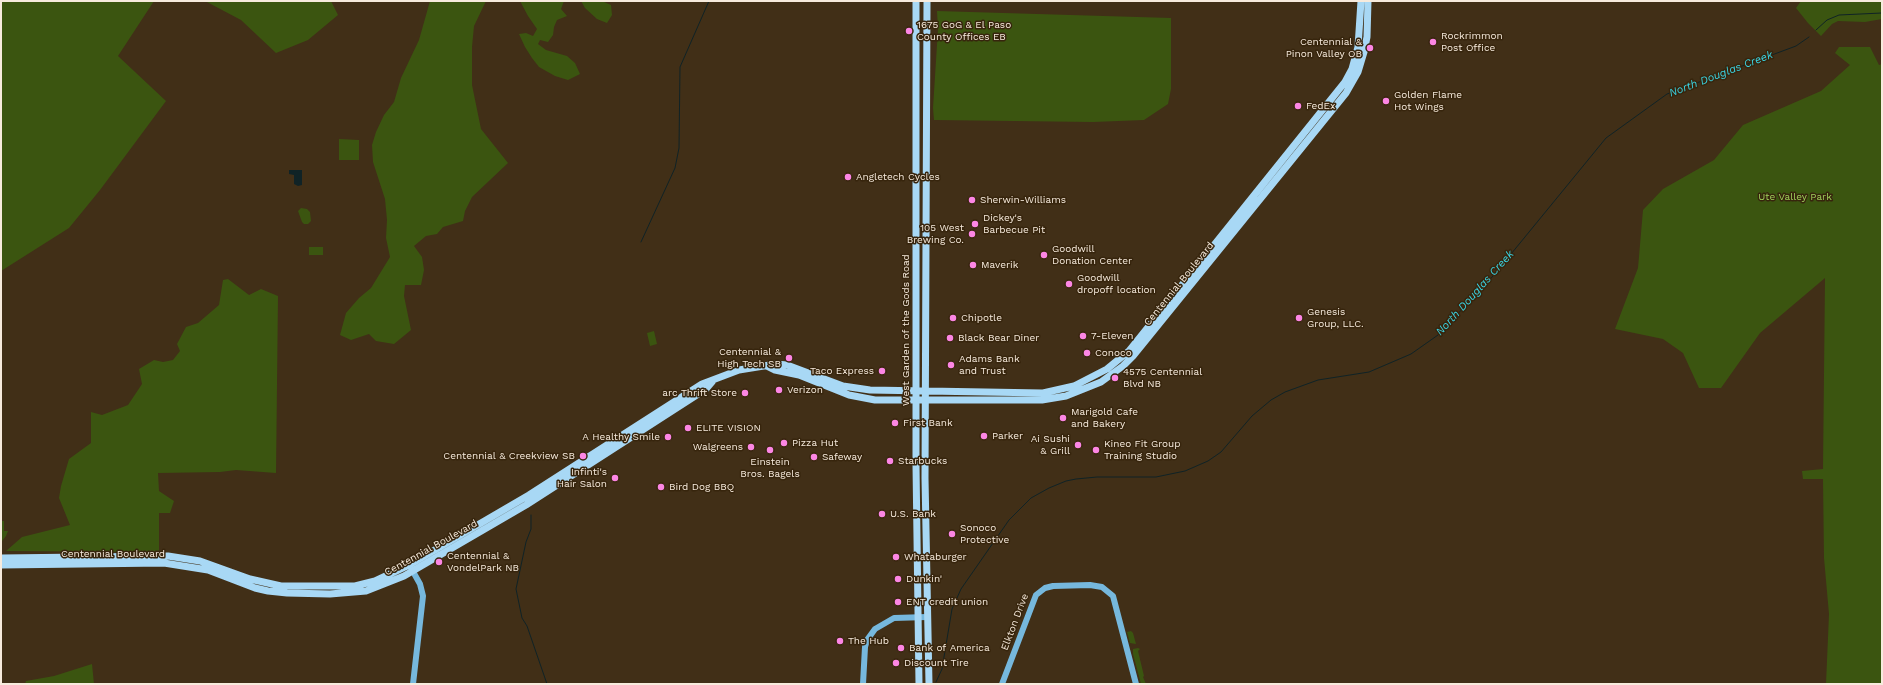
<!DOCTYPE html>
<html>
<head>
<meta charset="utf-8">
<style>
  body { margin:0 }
  #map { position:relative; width:1883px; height:685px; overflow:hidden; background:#412f17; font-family:"Work Sans",sans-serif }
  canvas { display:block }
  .frame { position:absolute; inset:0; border:2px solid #f7ebdd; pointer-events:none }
</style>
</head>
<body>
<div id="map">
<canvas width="1883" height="685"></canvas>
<div class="frame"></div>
</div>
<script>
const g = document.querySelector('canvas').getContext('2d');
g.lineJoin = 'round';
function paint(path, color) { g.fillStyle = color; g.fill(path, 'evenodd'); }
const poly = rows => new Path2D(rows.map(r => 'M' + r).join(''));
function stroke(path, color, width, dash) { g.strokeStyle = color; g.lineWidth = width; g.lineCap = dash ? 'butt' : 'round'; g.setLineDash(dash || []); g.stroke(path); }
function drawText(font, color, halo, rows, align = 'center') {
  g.font = font + ' "Work Sans",sans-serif'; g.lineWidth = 3; g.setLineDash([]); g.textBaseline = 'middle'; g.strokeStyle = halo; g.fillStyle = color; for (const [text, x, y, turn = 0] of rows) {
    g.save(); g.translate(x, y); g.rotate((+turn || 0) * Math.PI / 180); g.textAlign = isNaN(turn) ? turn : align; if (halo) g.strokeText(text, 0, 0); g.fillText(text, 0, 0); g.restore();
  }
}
paint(poly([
  [1,1,154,1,118,56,166,101,100,190,69,228,1,271],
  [205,1,331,1,338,15,308,40,276,53,241,20],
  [430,1,486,1,474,26,472,47,472,85,481,129,508,163,472,197,465,211,463,221,443,227,437,234,426,236,414,246,422,257,424,270,421,285,405,285,404,296,411,330,394,344,376,341,369,334,351,340,340,335,346,313,359,298,371,288,390,257,386,238,387,220,385,199,373,162,372,145,376,132,384,115,394,102,401,78,419,40],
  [520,1,564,1,561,9,567,16,557,20,554,27,553,35,548,42,540,40,538,44,546,50,567,56,575,63,580,74,568,80,555,76,539,67,532,58,525,47,519,34,526,33,533,36,537,29,528,16],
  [581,1,602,1,611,5,612,15,607,23,597,19,585,8],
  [1801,1,1882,1,1882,19,1865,22,1838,21,1832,24,1821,36,1808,23,1796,8],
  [937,11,1171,18,1171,89,1168,104,1144,120,1093,122,934,120,933,108,938,29],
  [1839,47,1870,47,1879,65,1882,64,1882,684,1826,684,1829,614,1824,558,1823,479,1803,479,1802,471,1823,469,1825,278,1760,333,1721,388,1699,388,1683,353,1663,339,1615,329,1638,268,1643,210,1663,189,1714,160,1743,125,1821,91,1850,65,1835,53],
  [339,139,359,140,359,160,339,160],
  [301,208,307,209,310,212,311,221,308,224,304,224,302,222,298,211],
  [309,247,323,247,323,255,309,255],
  [228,279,249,295,261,289,278,296,276,473,236,470,220,472,158,473,159,491,174,501,170,513,159,513,159,552,6,551,22,537,70,525,59,498,61,486,69,459,91,443,91,412,102,415,128,405,142,384,139,369,154,360,163,362,173,360,180,351,177,344,186,327,198,323,219,305,223,280],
  [654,331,657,344,650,346,647,333],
  [2,521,4,521,4,531,8,531,6,536,2,541],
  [1131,631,1133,633,1136,644,1130,643,1127,632],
  [1138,648,1140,649,1138,651,1144,676,1143,677,1146,684,1141,684,1133,654,1133,649],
  [92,664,94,684,25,684,26,681,54,676]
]), '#3b5510');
paint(poly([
  [289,170,302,170,302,185,298,186,294,184,294,175,289,174]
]), '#102326');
stroke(poly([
  [1816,30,1827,20,1839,15,1882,13],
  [641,242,675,168,679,148,680,67,709,1],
  [531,515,531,529,526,542,516,589,522,618,527,626,547,684],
  [936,682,942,669,952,609,961,589,1009,520,1031,498,1049,488,1066,481,1076,479,1097,477,1156,477,1185,471,1208,461,1221,452,1252,416,1271,400,1285,392,1318,380,1369,372,1411,354,1438,335,1493,276,1606,138,1667,94,1796,46,1809,37]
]), '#102326', 1);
stroke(poly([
  [411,568,420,584,423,596,413,684],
  [863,684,865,647,867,640,875,629,894,618,927,617],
  [1002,684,1036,595,1045,588,1053,586,1090,585,1102,587,1113,596,1136,684]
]), '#76b8dd', 6);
stroke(poly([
  [916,1,916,465,919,684],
  [927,1,925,478,929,684],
  [767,366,775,370,799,375,849,395,875,400,1042,400,1066,396,1101,382,1123,366,1133,356,1346,93,1358,72,1364,52,1367,37,1368,1],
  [1,558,168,556,200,561,250,579,281,586,355,586,375,581,409,565,529,495,702,384,739,370,776,364,787,365,843,386,870,390,1043,393,1074,386,1107,369,1129,351,1345,82,1352,69,1358,47,1361,1],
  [1,565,164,563,208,570,255,588,268,591,287,593,330,594,366,591,404,576,526,505,706,389,712,382]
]), '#a8d8f5', 7);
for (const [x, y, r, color] of [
  [909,31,4,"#fc86e4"],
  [1433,42,4,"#fc86e4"],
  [1370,48,4,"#fc86e4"],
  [1386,101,4,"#fc86e4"],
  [1298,106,4,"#fc86e4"],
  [848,177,4,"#fc86e4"],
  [972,200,4,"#fc86e4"],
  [975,224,4,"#fc86e4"],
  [972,234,4,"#fc86e4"],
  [1044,255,4,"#fc86e4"],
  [973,265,4,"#fc86e4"],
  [1069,284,4,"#fc86e4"],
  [953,318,4,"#fc86e4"],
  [1299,318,4,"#fc86e4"],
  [1083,336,4,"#fc86e4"],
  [950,338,4,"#fc86e4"],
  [1087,353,4,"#fc86e4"],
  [789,358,4,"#fc86e4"],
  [951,365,4,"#fc86e4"],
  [882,371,4,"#fc86e4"],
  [1115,378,4,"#fc86e4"],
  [779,390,4,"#fc86e4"],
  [745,393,4,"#fc86e4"],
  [1063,418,4,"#fc86e4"],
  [895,423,4,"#fc86e4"],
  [688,428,4,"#fc86e4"],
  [984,436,4,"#fc86e4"],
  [668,437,4,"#fc86e4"],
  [784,443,4,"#fc86e4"],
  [1078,445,4,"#fc86e4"],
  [751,447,4,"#fc86e4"],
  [770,450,4,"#fc86e4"],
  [1096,450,4,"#fc86e4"],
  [583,456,4,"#fc86e4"],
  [814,457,4,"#fc86e4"],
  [890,461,4,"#fc86e4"],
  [615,478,4,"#fc86e4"],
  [661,487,4,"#fc86e4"],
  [882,514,4,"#fc86e4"],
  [952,534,4,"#fc86e4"],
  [896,557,4,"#fc86e4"],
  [439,562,4,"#fc86e4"],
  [898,579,4,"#fc86e4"],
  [898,602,4,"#fc86e4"],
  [840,641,4,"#fc86e4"],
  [901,648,4,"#fc86e4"],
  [896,663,4,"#fc86e4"]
]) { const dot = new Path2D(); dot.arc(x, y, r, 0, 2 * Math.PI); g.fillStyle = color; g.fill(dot); stroke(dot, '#37250d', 1.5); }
drawText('10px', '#f7ebdd', '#37250d', [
  ["1675 GoG & El Paso",917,25],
  ["County Offices EB",917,37],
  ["Rockrimmon",1441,36],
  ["Post Office",1441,48],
  ["Centennial &",1362,42,"right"],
  ["Pinon Valley OB",1362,54,"right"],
  ["Golden Flame",1394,95],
  ["Hot Wings",1394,107],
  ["FedEx",1306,106],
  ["Angletech Cycles",856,177],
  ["Sherwin-Williams",980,200],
  ["Dickey's",983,218],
  ["Barbecue Pit",983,230],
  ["105 West",964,228,"right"],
  ["Brewing Co.",964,240,"right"],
  ["Goodwill",1052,249],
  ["Donation Center",1052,261],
  ["Maverik",981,265],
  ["Goodwill",1077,278],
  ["dropoff location",1077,290],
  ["Genesis",1307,312],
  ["Group, LLC.",1307,324],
  ["Chipotle",961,318],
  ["7-Eleven",1091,336],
  ["Black Bear Diner",958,338],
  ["Centennial &",781,352,"right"],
  ["High Tech SB",781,364,"right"],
  ["Conoco",1095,353],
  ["Adams Bank",959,359],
  ["and Trust",959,371],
  ["Taco Express",874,371,"right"],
  ["4575 Centennial",1123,372],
  ["Blvd NB",1123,384],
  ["Verizon",787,390],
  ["arc Thrift Store",737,393,"right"],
  ["Marigold Cafe",1071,412],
  ["and Bakery",1071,424],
  ["First Bank",903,423],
  ["ELITE VISION",696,428],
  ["Parker",992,436],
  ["A Healthy Smile",660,437,"right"],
  ["Ai Sushi",1070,439,"right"],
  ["& Grill",1070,451,"right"],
  ["Pizza Hut",792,443],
  ["Kineo Fit Group",1104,444],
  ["Training Studio",1104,456],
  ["Walgreens",743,447,"right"],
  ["Centennial & Creekview SB",575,456,"right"],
  ["Safeway",822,457],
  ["Starbucks",898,461],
  ["Einstein",770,462,"center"],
  ["Bros. Bagels",770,474,"center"],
  ["Infinti's",607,472,"right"],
  ["Hair Salon",607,484,"right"],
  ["Bird Dog BBQ",669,487],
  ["U.S. Bank",890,514],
  ["Sonoco",960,528],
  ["Protective",960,540],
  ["Centennial &",447,556],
  ["VondelPark NB",447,568],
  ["Whataburger",904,557],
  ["Dunkin'",906,579],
  ["ENT credit union",906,602],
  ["The Hub",848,641],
  ["Bank of America",909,648],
  ["Discount Tire",904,663]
], 'left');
drawText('10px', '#a0d15c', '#37250d', [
  ["Ute Valley Park",1795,197]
]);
drawText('10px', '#f7ebdd', '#37250d', [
  ["Centennial Boulevard",1179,284,-51],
  ["West Garden of the Gods Road",906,330,-90],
  ["Centennial Boulevard",431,548,-29],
  ["Centennial Boulevard",113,554],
  ["Elkton Drive",1015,622,-69]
]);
drawText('italic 11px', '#3ad5e5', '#37250d', [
  ["North Douglas Creek",1721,74,-21],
  ["North Douglas Creek",1475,293,-48]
]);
</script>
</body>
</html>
